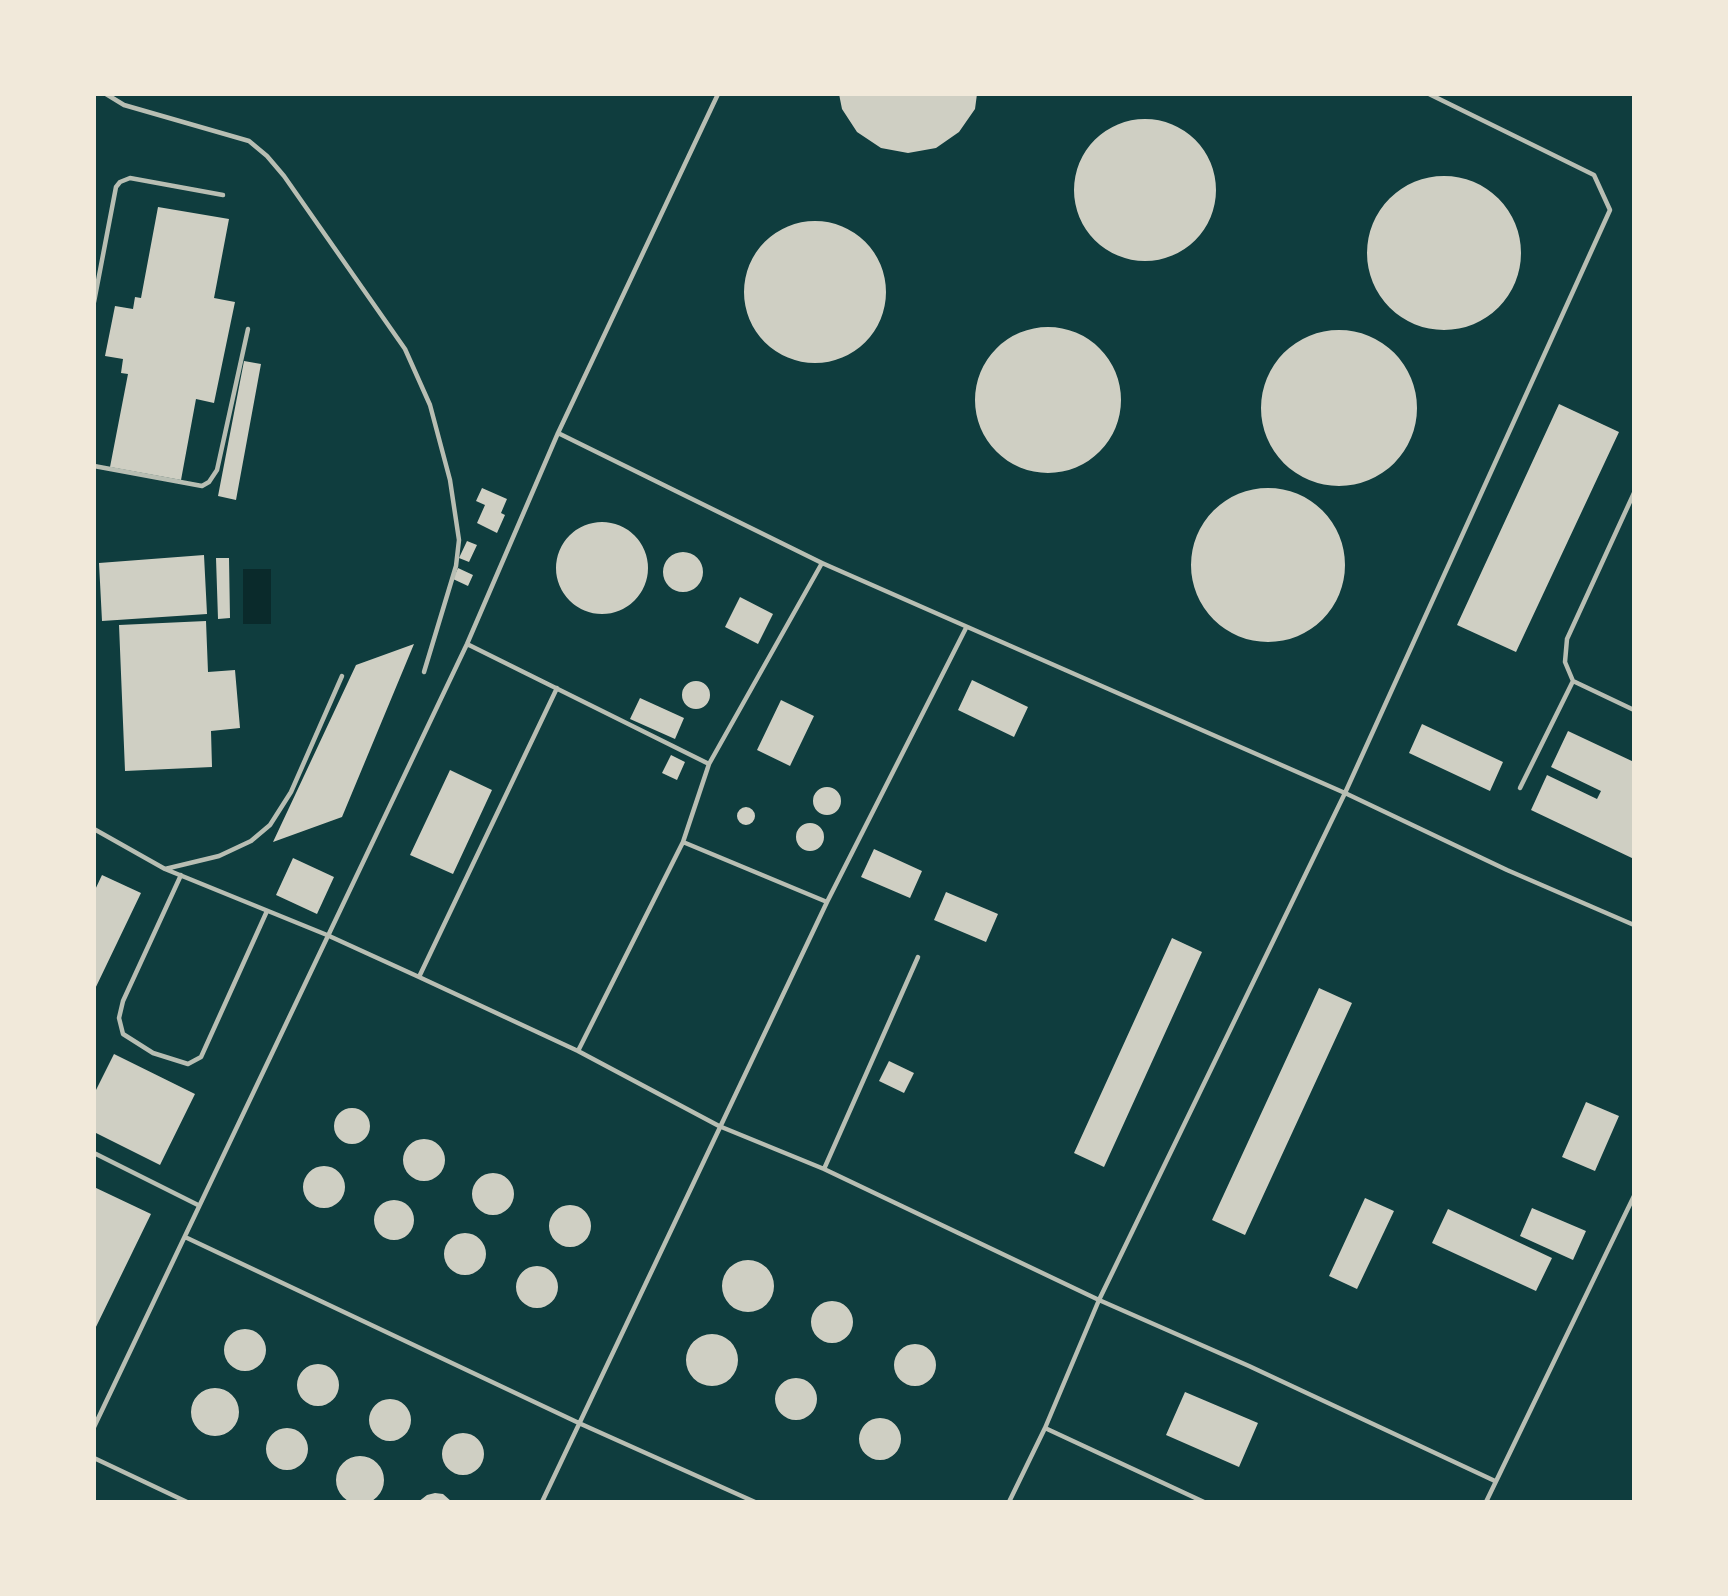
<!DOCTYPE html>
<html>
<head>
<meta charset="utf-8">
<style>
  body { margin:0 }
  #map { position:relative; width:1728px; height:1596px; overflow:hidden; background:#0f3d3e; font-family:"Source Sans 3",sans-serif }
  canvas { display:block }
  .frame { position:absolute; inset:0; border:96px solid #f1e9da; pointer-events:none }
</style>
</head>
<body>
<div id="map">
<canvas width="1728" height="1596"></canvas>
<div class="frame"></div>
</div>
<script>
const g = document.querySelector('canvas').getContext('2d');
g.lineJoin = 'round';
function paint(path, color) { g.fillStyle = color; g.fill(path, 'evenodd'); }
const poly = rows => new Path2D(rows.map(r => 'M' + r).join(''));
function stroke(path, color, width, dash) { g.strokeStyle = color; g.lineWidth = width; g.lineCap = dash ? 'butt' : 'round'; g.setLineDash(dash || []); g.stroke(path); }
paint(poly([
  [243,569,271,569,271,624,243,624]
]), '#0a2a2b');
paint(poly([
  [839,94,977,94,975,109,959,132,936,148,908,153,881,148,857,132,842,109],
  '1074 190a71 71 0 1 1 142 0a71 71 0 1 1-142 0Z',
  '1367 253a77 77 0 1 1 154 0a77 77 0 1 1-154 0Z',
  [158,207,229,219,214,298,235,302,214,403,196,399,181,480,110,467,128,374,121,373,123,359,105,356,115,306,133,309,135,297,141,298],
  '744 292a71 71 0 1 1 142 0a71 71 0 1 1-142 0Z',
  '975 400a73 73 0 1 1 146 0a73 73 0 1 1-146 0Z',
  '1261 408a78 78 0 1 1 156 0a78 78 0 1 1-156 0Z',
  [244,361,261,364,236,500,218,496],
  [1559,404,1619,432,1516,652,1457,625],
  [482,488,507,499,501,513,505,515,497,533,477,523,485,505,476,501],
  '1191 565a77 77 0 1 1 154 0a77 77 0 1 1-154 0Z',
  '556 568a46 46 0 1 1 92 0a46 46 0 1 1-92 0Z',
  [467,541,477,545,469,562,459,558],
  '663 572a20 20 0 1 1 40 0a20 20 0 1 1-40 0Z',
  [204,555,207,614,102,621,99,563],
  [216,558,229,558,230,618,218,619],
  [458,568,473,575,468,586,453,579],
  [740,597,773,614,758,644,725,627],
  [206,621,208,672,235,670,240,728,211,731,212,767,125,771,119,625],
  [414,644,342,817,273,842,356,665],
  [972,680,1028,707,1014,737,958,710],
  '682 695a14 14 0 1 1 28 0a14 14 0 1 1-28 0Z',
  [640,698,684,718,675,739,630,719],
  [781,700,814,716,790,766,757,750],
  [1422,724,1503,762,1490,791,1409,753],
  [1568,731,1634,762,1634,859,1531,810,1547,775,1597,799,1601,791,1551,767],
  [671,755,685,762,677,780,662,773],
  [450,770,492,790,453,874,410,855],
  '813 801a14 14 0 1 1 28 0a14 14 0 1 1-28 0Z',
  '737 816a9 9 0 1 1 18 0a9 9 0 1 1-18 0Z',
  '796 837a14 14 0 1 1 28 0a14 14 0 1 1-28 0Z',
  [874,849,922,871,910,898,861,877],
  [293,858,334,877,317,914,276,895],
  [102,875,141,893,94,991,94,892],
  [946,892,998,914,986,942,934,920],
  [1172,938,1202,952,1104,1167,1074,1153],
  [1319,988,1352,1003,1245,1235,1212,1220],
  [114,1054,195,1094,160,1165,94,1132,94,1094],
  [889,1061,914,1073,904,1093,879,1081],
  [1586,1102,1619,1116,1595,1171,1562,1157],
  '334 1126a18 18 0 1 1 36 0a18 18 0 1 1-36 0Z',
  '403 1160a21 21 0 1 1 42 0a21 21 0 1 1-42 0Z',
  '303 1187a21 21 0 1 1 42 0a21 21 0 1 1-42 0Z',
  '472 1194a21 21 0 1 1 42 0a21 21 0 1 1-42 0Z',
  [94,1187,151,1214,94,1331],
  [1365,1198,1394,1211,1357,1289,1329,1276],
  '374 1220a20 20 0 1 1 40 0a20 20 0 1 1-40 0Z',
  '549 1226a21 21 0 1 1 42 0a21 21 0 1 1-42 0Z',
  [1532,1208,1586,1231,1573,1260,1520,1236],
  [1448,1209,1552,1258,1536,1291,1432,1243],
  '444 1254a21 21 0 1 1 42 0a21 21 0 1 1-42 0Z',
  '722 1286a26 26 0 1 1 52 0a26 26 0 1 1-52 0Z',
  '516 1287a21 21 0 1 1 42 0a21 21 0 1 1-42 0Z',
  '811 1322a21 21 0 1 1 42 0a21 21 0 1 1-42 0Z',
  '224 1350a21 21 0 1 1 42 0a21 21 0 1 1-42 0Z',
  '686 1360a26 26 0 1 1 52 0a26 26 0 1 1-52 0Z',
  '894 1365a21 21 0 1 1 42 0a21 21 0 1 1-42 0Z',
  '297 1385a21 21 0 1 1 42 0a21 21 0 1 1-42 0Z',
  '775 1399a21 21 0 1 1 42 0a21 21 0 1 1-42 0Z',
  '191 1412a24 24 0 1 1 48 0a24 24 0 1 1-48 0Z',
  [1185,1392,1258,1423,1239,1467,1166,1435],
  '369 1420a21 21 0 1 1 42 0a21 21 0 1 1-42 0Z',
  '859 1439a21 21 0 1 1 42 0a21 21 0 1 1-42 0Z',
  '266 1449a21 21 0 1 1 42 0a21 21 0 1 1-42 0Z',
  '442 1454a21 21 0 1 1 42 0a21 21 0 1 1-42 0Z',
  '336 1480a24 24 0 1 1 48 0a24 24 0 1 1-48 0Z',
  [435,1493,443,1494,452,1502,418,1502,427,1495]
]), '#cfcfc3');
stroke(poly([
  [106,94,124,105,249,141,267,156,284,176,405,349,430,405,450,480,459,540,456,566,424,672],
  [94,302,116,187,120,182,130,178,223,195],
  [558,433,822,563,1345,793,1507,870,1634,925],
  [94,466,202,486,209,482,217,470,248,329],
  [1634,493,1567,639,1565,662,1573,681,1634,710],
  [467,644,709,764],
  [1520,788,1573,681],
  [94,829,165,869,327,935,419,977,578,1051,719,1126,824,1169,1099,1300,1249,1366,1495,1481],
  [683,842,827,902],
  [165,869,219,856,251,841,270,825,291,792,342,676],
  [181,875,123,1001,119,1018,123,1034,153,1053,188,1064,201,1057,267,911],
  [419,977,557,688],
  [578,1051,683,842,709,764,822,563],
  [94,1153,198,1205],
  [824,1169,918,957],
  [185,1237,581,1424,755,1502],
  [94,1427,467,644,558,433,718,94],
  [1045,1428,1204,1502],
  [94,1458,187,1502],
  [542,1502,827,902,966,628],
  [1009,1502,1045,1428,1099,1300,1345,793,1610,210,1594,175,1429,94],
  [1486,1502,1634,1196]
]), '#b8beb3', 4.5);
</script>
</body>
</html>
